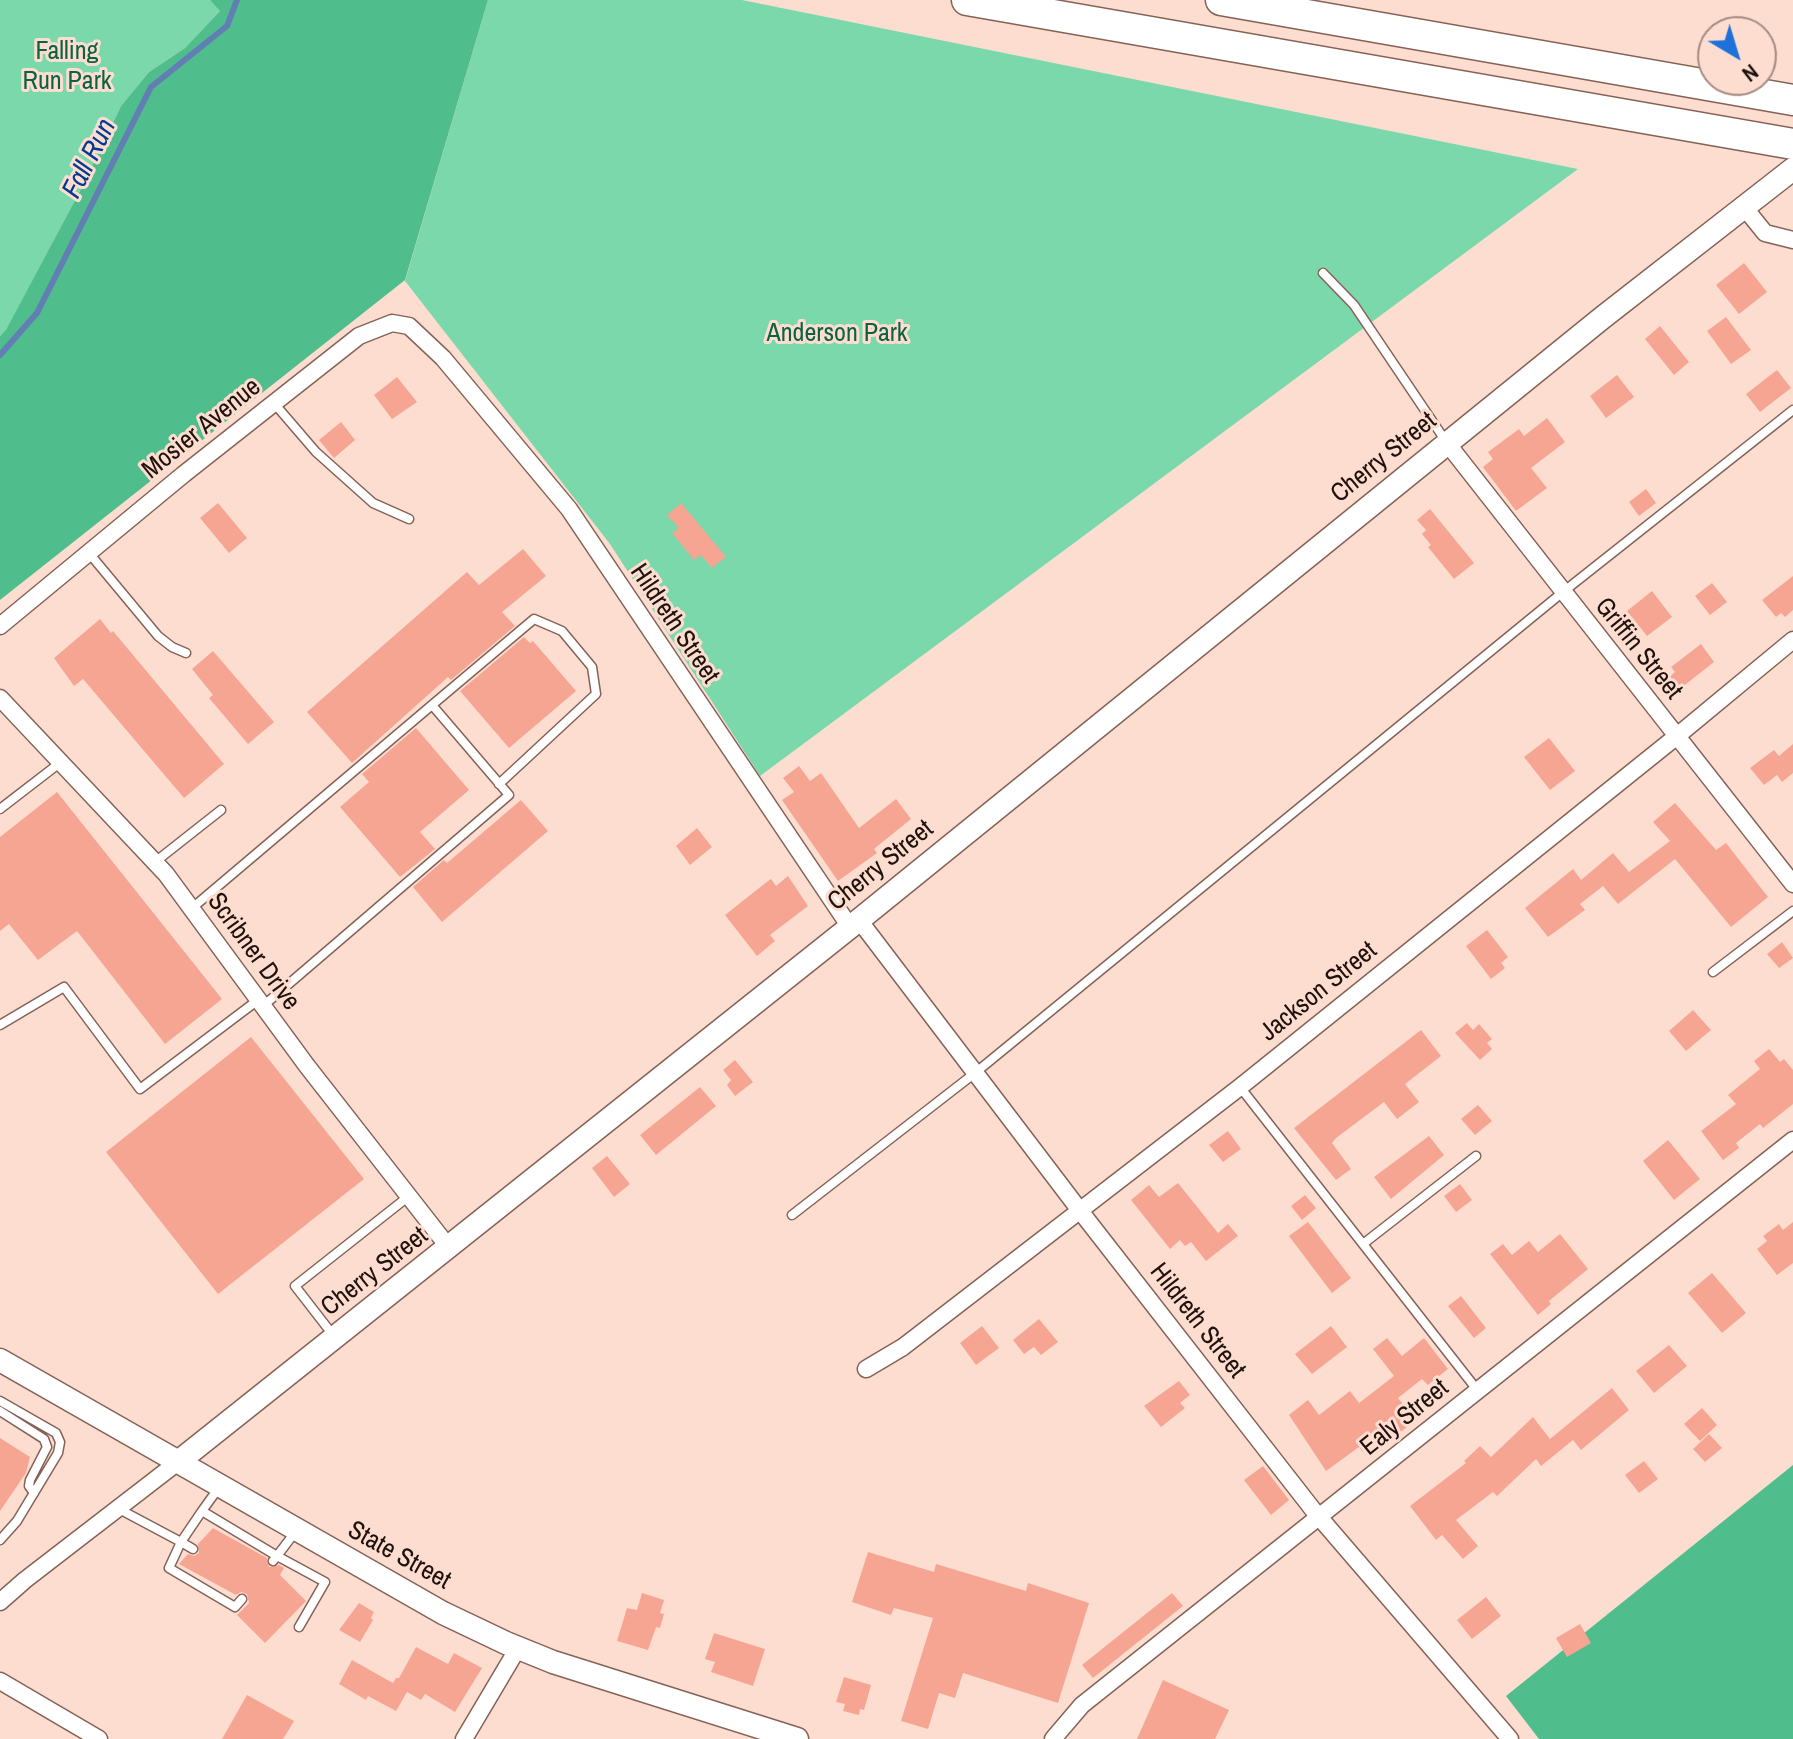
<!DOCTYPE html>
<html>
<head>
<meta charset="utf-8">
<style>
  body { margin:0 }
  #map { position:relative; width:1793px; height:1739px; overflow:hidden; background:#feddd1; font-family:"Archivo Narrow",sans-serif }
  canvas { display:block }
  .north { position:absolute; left:1697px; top:16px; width:80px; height:80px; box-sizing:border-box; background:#feddd1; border:2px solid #a58c83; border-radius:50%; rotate:142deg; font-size:22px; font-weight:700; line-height:32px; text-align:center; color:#1f120d }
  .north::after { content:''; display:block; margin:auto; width:28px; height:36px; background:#1e70db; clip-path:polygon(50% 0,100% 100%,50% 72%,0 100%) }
</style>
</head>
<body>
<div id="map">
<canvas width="1793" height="1739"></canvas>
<div class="north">N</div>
</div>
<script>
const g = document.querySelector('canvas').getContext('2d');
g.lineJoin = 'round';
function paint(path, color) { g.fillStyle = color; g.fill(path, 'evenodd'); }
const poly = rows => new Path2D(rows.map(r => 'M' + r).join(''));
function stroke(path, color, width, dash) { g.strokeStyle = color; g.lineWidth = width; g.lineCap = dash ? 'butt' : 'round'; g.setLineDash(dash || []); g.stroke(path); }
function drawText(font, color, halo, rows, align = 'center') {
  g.font = font + ' "Archivo Narrow",sans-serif'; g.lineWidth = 6; g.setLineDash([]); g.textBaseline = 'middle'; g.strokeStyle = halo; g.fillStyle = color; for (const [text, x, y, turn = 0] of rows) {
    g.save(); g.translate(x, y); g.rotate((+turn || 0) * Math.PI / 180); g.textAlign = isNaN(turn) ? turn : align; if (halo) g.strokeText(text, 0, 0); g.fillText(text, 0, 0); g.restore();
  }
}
paint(poly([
  [0,0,210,0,221,10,185,48,149,72,121,106,81,189,6,331,0,336],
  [488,0,742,0,1578,169,760,776,610,544,405,281]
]), '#7bd8ab');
paint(poly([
  [210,0,488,0,405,280,0,600,0,336,6,330,81,189,121,106,149,72,185,48,220,11],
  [1793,1465,1793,1739,1539,1739,1506,1696]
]), '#50bd8c');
stroke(poly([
  [0,355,37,313,151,87,227,26,237,0]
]), '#627fb4', 6);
paint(poly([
  [1744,263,1767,292,1739,314,1716,285],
  [1726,317,1751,350,1731,364,1707,331],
  [1660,326,1689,362,1674,375,1645,339],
  [1777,370,1791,388,1760,412,1746,394],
  [1617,375,1634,397,1606,418,1590,396],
  [397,377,417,402,392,419,374,395],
  [1547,418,1565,442,1531,468,1547,488,1516,511,1483,467,1493,459,1488,452,1519,429,1524,436],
  [341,422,355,440,334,458,319,440],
  [1646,489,1656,503,1639,516,1629,502],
  [218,503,247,538,229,553,200,518],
  [681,503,726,557,712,568,701,555,694,560,672,533,679,528,667,515],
  [1430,509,1474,563,1454,579,1428,547,1431,545,1422,534,1426,530,1417,520],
  [523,549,546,576,502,612,515,626,451,680,448,677,352,763,307,712,467,572,479,585],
  [1793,576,1793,610,1785,617,1781,613,1776,617,1762,600],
  [1712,583,1727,602,1710,615,1695,596],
  [1652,591,1672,617,1647,636,1627,611],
  [100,619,111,633,113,631,224,764,184,798,83,679,74,686,54,658],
  [524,637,530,643,533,641,576,691,509,748,460,691],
  [1701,644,1714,662,1676,692,1666,680,1675,672,1671,667],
  [213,651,274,722,248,744,209,698,213,695,192,669],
  [416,728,469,790,420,832,435,849,400,877,340,807,369,782,362,774],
  [1549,738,1575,771,1550,790,1524,757],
  [1793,744,1793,773,1782,782,1777,775,1764,785,1750,768,1774,750,1779,756],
  [799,766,810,781,821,773,859,828,896,799,911,819,874,849,877,853,838,881,782,800,794,792,783,778],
  [57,792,222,999,165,1044,77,931,38,960,9,924,0,931,0,837],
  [521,800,548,831,442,922,413,887,444,860,447,863],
  [1675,803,1716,850,1726,843,1768,897,1731,927,1675,859,1618,904,1603,886,1580,904,1585,910,1548,937,1525,908,1573,869,1581,880,1613,853,1629,872,1670,841,1653,822],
  [697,828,712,847,690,865,676,846],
  [788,876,808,906,770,935,775,941,757,956,725,915,768,881,771,879,776,886],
  [1487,930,1508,957,1501,963,1505,968,1491,979,1466,946],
  [1782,942,1793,958,1779,968,1767,954],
  [1693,1010,1711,1030,1686,1051,1669,1031],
  [1467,1023,1473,1030,1479,1024,1492,1039,1487,1043,1492,1049,1480,1060,1455,1033],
  [1421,1030,1441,1056,1405,1084,1419,1102,1397,1119,1384,1102,1336,1138,1332,1143,1351,1169,1336,1180,1294,1128],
  [251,1037,364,1179,218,1294,106,1152],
  [1769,1049,1780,1062,1784,1059,1793,1070,1793,1104,1763,1128,1760,1124,1736,1143,1739,1148,1723,1160,1701,1131,1736,1104,1728,1095,1760,1069,1754,1061],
  [735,1060,753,1082,735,1096,727,1085,731,1080,723,1070],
  [700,1087,716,1106,656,1155,640,1135],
  [1478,1105,1492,1121,1475,1135,1461,1119],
  [1228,1131,1241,1149,1223,1162,1209,1145],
  [1429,1136,1444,1155,1391,1199,1374,1177],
  [1668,1140,1700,1179,1674,1200,1643,1161],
  [607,1156,630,1184,614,1197,592,1168],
  [1178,1183,1218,1233,1228,1224,1238,1236,1206,1261,1191,1242,1185,1246,1180,1240,1170,1249,1131,1200,1149,1185,1159,1197],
  [1460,1184,1472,1200,1456,1212,1444,1196],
  [1305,1195,1316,1208,1302,1220,1291,1206],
  [1308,1222,1351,1278,1332,1293,1289,1236],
  [1793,1222,1793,1263,1777,1275,1757,1249,1767,1241,1763,1236,1779,1224,1783,1230],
  [1560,1234,1588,1269,1549,1301,1551,1304,1538,1315,1490,1254,1503,1244,1512,1255,1529,1241,1538,1252],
  [1712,1273,1746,1313,1722,1333,1688,1293],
  [1461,1296,1486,1328,1474,1338,1448,1306],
  [1039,1319,1058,1342,1041,1355,1034,1347,1024,1354,1013,1340],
  [982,1326,999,1348,976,1365,960,1343],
  [1331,1326,1347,1347,1312,1374,1295,1354],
  [1387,1338,1402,1356,1424,1338,1448,1369,1428,1385,1422,1379,1398,1398,1416,1420,1398,1434,1393,1429,1363,1452,1359,1447,1326,1471,1289,1415,1308,1400,1319,1415,1350,1391,1359,1403,1394,1376,1373,1349],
  [1669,1345,1687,1366,1654,1393,1636,1371],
  [1179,1381,1190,1395,1180,1403,1185,1408,1161,1427,1144,1406],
  [1612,1388,1629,1410,1581,1450,1573,1440,1541,1466,1536,1459,1497,1496,1493,1492,1456,1520,1478,1546,1463,1559,1442,1535,1436,1540,1410,1506,1466,1463,1464,1461,1480,1446,1491,1457,1533,1417,1550,1439],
  [1702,1408,1717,1425,1700,1441,1684,1424],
  [1709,1434,1722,1448,1705,1462,1693,1449],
  [0,1438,30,1457,26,1473,0,1511],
  [1644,1461,1658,1479,1639,1493,1625,1475],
  [1263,1466,1289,1500,1271,1515,1244,1480],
  [213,1528,267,1558,269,1567,279,1565,284,1568,280,1575,306,1601,265,1643,237,1615,249,1603,247,1594,241,1592,236,1595,179,1564,188,1554,194,1556,199,1553,198,1544],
  [868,1552,934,1572,936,1564,1026,1591,1028,1583,1089,1603,1058,1703,963,1673,955,1698,939,1693,928,1729,901,1721,933,1618,894,1608,891,1615,852,1602],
  [642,1593,664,1600,660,1613,664,1614,660,1628,656,1627,648,1650,617,1641,627,1608,637,1610],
  [1172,1593,1183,1606,1093,1678,1082,1665],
  [1486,1597,1501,1616,1472,1639,1457,1620],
  [359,1603,374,1612,371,1618,373,1620,360,1642,339,1630],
  [1580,1624,1591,1643,1567,1657,1556,1638],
  [714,1633,765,1649,753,1686,711,1672,715,1662,705,1659],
  [416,1647,448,1664,454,1653,482,1668,455,1712,425,1694,421,1700,407,1692,396,1711,368,1696,366,1700,339,1684,352,1660,393,1683,396,1678,399,1678],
  [844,1677,871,1685,864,1710,860,1709,859,1715,843,1711,845,1704,836,1702],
  [1163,1680,1229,1710,1215,1739,1137,1739],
  [247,1695,294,1721,283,1739,222,1739]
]), '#f5a592');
const lane = poly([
  [1323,273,1354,305,1447,443],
  [273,402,316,452,373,503,409,519],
  [89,553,158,636,172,647,186,653],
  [432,705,534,619,562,631,592,667,596,694,499,784],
  [0,809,61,762],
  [155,862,221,810],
  [191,909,432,705,509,795,263,1006],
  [1713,972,1793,911],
  [0,1025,64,987,140,1089,258,1000],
  [1240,1087,1478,1391],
  [792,1215,975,1073,1563,592,1793,410],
  [1363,1244,1476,1156],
  [333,1335,295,1286,409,1196],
  [0,1401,56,1433,60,1442,58,1453,17,1521,0,1540],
  [0,1411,44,1439,47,1447,30,1480,29,1486,34,1493],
  [119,1509,181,1542,169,1568,235,1607,242,1599],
  [202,1511,220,1486],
  [193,1549,181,1542,202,1511,277,1556,296,1531],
  [273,1561,277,1556,325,1582,299,1627]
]);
const street = poly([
  [1744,207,1765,233,1793,240],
  [1447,443,1793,884],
  [0,626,184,474,359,336,392,323,409,326,443,358,569,509,850,927],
  [0,698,166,874,307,1066,450,1249],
  [859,920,1081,1212,1314,1511,1510,1739],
  [866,1369,903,1347,1240,1087,1677,736,1793,640],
  [0,1602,25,1580,178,1462],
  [0,1681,99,1739],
  [464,1739,518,1648],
  [1053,1739,1082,1705,1793,1140]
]);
const secondary = poly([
  [0,1360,443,1613,506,1643,553,1662,797,1739],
  [178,1462,859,920,1602,318,1793,169]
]);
const highway = poly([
  [967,0,1793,144],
  [1221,0,1793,100]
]);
stroke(lane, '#856255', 11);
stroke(street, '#856255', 19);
stroke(secondary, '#856255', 25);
stroke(highway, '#856255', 33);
stroke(lane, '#fff', 8);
stroke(street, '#fff', 16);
stroke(secondary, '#fff', 22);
stroke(highway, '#fff', 30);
drawText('26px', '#0c6141', '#feddd1', [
  ["Falling",67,52],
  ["Run Park",67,82],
  ["Anderson Park",837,334]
]);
drawText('26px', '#1f120d', '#feddd1', [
  ["Mosier Avenue",202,429,-39],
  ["Cherry Street",1384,458,-39],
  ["Hildreth Street",674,624,56],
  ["Griffin Street",1638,649,51],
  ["Cherry Street",881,866,-39],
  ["Scribner Drive",253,952,54],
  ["Jackson Street",1319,992,-39],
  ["Cherry Street",375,1272,-38],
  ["Hildreth Street",1197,1321,52],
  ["Ealy Street",1405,1418,-39],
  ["State Street",399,1556,29]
]);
drawText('italic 28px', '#003a91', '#feddd1', [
  ["Fall Run",90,159,-63]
]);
</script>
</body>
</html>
